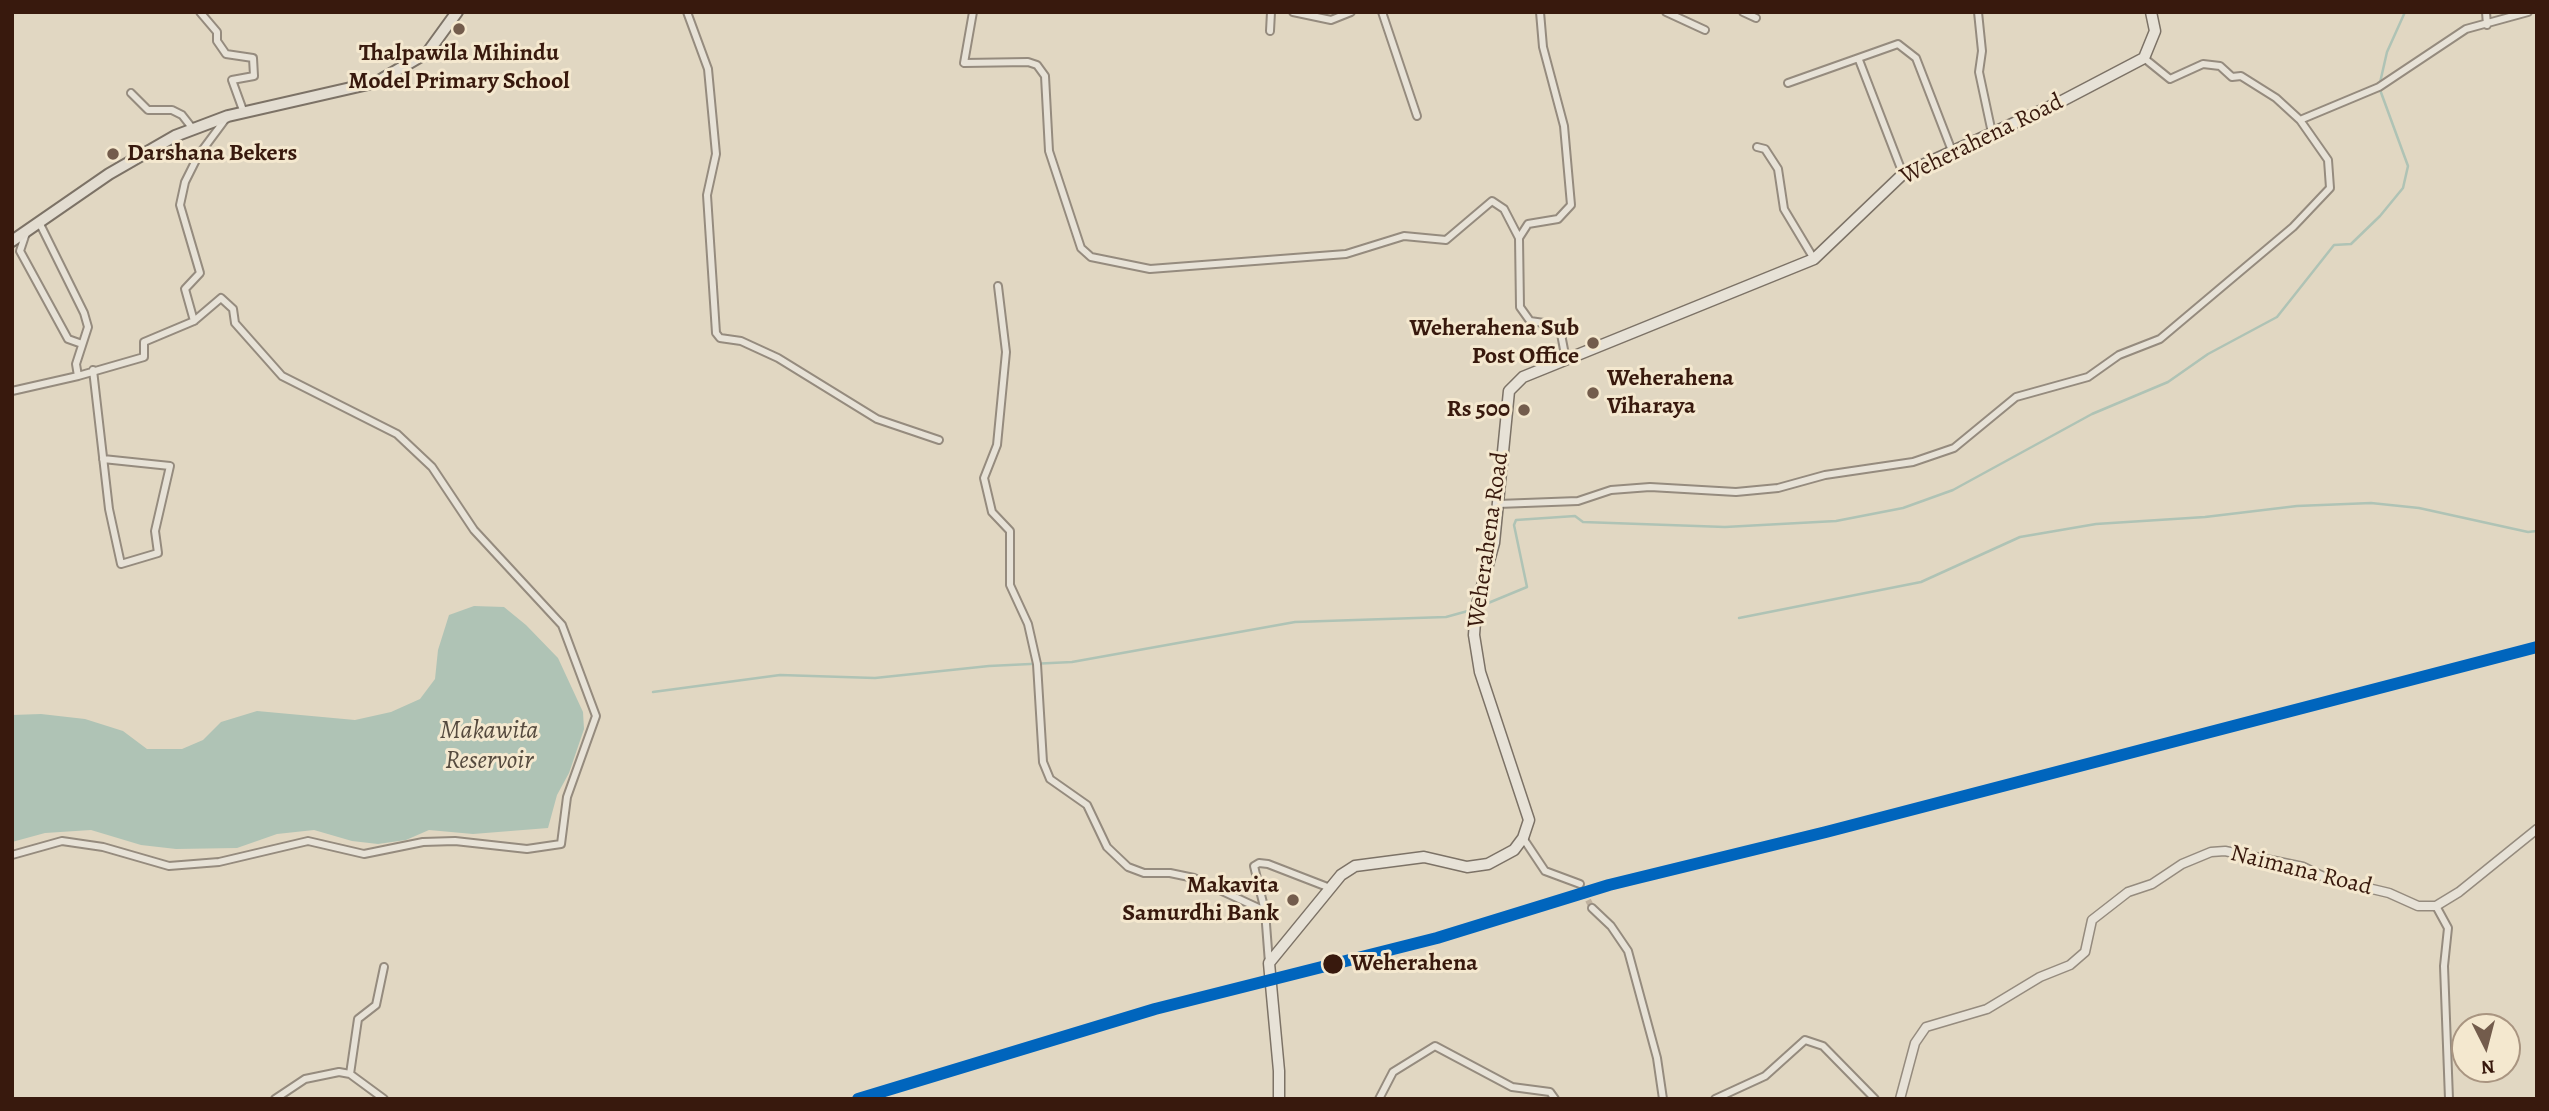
<!DOCTYPE html>
<html>
<head>
<meta charset="utf-8">
<style>
  body { margin:0 }
  #map { position:relative; width:2549px; height:1111px; overflow:hidden; background:#e1d7c2; font-family:Alegreya,serif }
  canvas { display:block }
  .frame { position:absolute; inset:0; border:14px solid #38190d; pointer-events:none }
  .north { position:absolute; left:2451px; top:1013px; width:70px; height:70px; box-sizing:border-box; background:#f4e8cf; border:2px solid #a99581; border-radius:50%; rotate:174deg; font-size:19px; font-weight:700; line-height:28px; text-align:center; color:#38190d }
  .north::after { content:''; display:block; margin:auto; width:24px; height:32px; background:#735c4c; clip-path:polygon(50% 0,100% 100%,50% 72%,0 100%) }
</style>
</head>
<body>
<div id="map">
<canvas width="2549" height="1111"></canvas>
<div class="frame"></div>
<div class="north">N</div>
</div>
<script>
const g = document.querySelector('canvas').getContext('2d');
g.lineJoin = 'round';
function paint(path, color) { g.fillStyle = color; g.fill(path, 'evenodd'); }
const poly = rows => new Path2D(rows.map(r => 'M' + r).join(''));
function stroke(path, color, width, dash) { g.strokeStyle = color; g.lineWidth = width; g.lineCap = dash ? 'butt' : 'round'; g.setLineDash(dash || []); g.stroke(path); }
function drawText(font, color, halo, rows, align = 'center') {
  g.font = font + ' Alegreya,serif'; g.lineWidth = 6; g.setLineDash([]); g.textBaseline = 'middle'; g.strokeStyle = halo; g.fillStyle = color; for (const [text, x, y, turn = 0] of rows) {
    g.save(); g.translate(x, y); g.rotate((+turn || 0) * Math.PI / 180); g.textAlign = isNaN(turn) ? turn : align; if (halo) g.strokeText(text, 0, 0); g.fillText(text, 0, 0); g.restore();
  }
}
paint(poly([
  [474,606,504,607,526,625,558,658,583,712,584,729,569,773,557,795,548,828,473,834,429,830,406,840,378,844,352,841,314,830,277,834,237,848,176,849,141,845,91,830,45,833,12,842,12,715,41,714,85,719,123,731,147,749,182,749,203,740,221,722,257,711,355,720,391,712,420,699,435,679,438,650,449,615]
]), '#afc3b5');
stroke(poly([
  [1481,606,1527,587,1514,525,1516,520,1575,516,1583,522,1725,527,1836,521,1903,508,1953,490,2092,414,2168,382,2208,354,2277,317,2334,245,2351,244,2380,216,2403,188,2408,166,2379,87,2387,52,2405,12],
  [1739,618,1921,582,2020,537,2096,524,2205,517,2297,506,2371,503,2419,508,2528,532,2537,531],
  [653,692,780,675,875,678,989,666,1072,662,1295,622,1446,617,1475,609]
]), '#afc3b5', 2.5);
stroke(poly([
  [1580,884,1592,908]
]), '#bfb19e', 6, [6, 3]);
const minor = poly([
  [200,12,217,32,217,41,226,54,253,58,254,76,232,80,244,113],
  [687,12,708,69,716,154,707,195,716,333,720,338,741,341,778,358,877,419,939,440],
  [973,12,964,63,1028,62,1037,65,1045,76,1049,151,1081,248,1091,257,1150,269,1346,254,1404,236,1446,240,1492,201,1504,209,1519,238],
  [1293,12,1331,20,1351,12],
  [1382,12,1417,116],
  [1540,12,1543,47,1564,126,1571,205,1558,219,1528,224,1519,238,1520,307,1530,321,1551,324,1561,334,1566,360],
  [1666,12,1705,30],
  [1743,12,1756,18],
  [1978,12,1982,51,1979,72,1992,133],
  [2486,12,2487,25],
  [1270,31,1271,12],
  [1859,60,1903,174],
  [1788,83,1898,44,1916,58,1952,151],
  [131,93,148,110,172,110,182,115,193,129],
  [2300,120,2379,87,2466,29,2528,12],
  [1757,147,1765,149,1778,169,1784,209,1814,259],
  [39,222,84,313,88,327,76,364,78,376,144,357,144,342,194,321,185,289,200,273,180,205,185,182,198,156,227,117],
  [26,233,20,251,68,339,82,344],
  [998,286,1006,352,997,445,984,478,992,512,1010,531,1010,585,1028,624,1037,664,1043,762,1050,779,1087,805,1107,847,1128,867,1144,873,1170,873,1194,878,1265,911],
  [93,370,109,509,121,564,158,553,155,531,170,466,103,459],
  [12,391,78,376],
  [1498,504,1578,501,1611,490,1650,487,1736,492,1778,488,1825,475,1913,462,1954,448,2016,397,2088,377,2119,355,2160,339,2293,227,2330,188,2328,160,2300,120,2276,98,2241,76,2232,77,2220,66,2203,64,2170,79,2144,58],
  [1523,838,1545,871,1580,884],
  [12,855,62,841,103,847,169,866,219,862,308,841,364,854,423,842,455,841,527,849,561,844,567,797,596,716,562,625,474,530,432,467,397,434,282,376,235,323,233,309,221,298,194,321],
  [2436,906,2448,928,2444,966,2449,1099],
  [1592,908,1611,926,1628,951,1657,1058,1663,1099],
  [1269,963,1265,911,1254,866,1259,863,1268,864,1330,888],
  [350,1074,358,1019,376,1005,384,967],
  [275,1099,305,1079,339,1072,350,1074,384,1099],
  [1379,1099,1393,1072,1435,1046,1512,1087,1550,1092,1555,1099],
  [1715,1099,1765,1076,1805,1040,1823,1046,1875,1099]
]);
const tertiary = poly([
  [1900,1099,1915,1043,1926,1027,1987,1009,2040,977,2070,965,2085,952,2092,920,2128,892,2152,884,2182,864,2211,852,2225,851,2303,867,2326,878,2389,893,2418,906,2436,906,2459,892,2537,829]
]);
const secondary = poly([
  [1279,1099,1279,1071,1269,963,1341,875,1355,866,1424,857,1467,867,1488,864,1514,850,1523,838,1529,820,1480,672,1474,635,1476,608,1494,543,1509,391,1523,377,1814,259,1903,174,2060,102,2144,58,2155,31,2151,12]
]);
const primary = poly([
  [12,241,109,174,175,136,228,116,377,82,428,52,457,12]
]);
stroke(minor, '#958b7e', 10);
stroke(tertiary, '#958b7e', 11);
stroke(secondary, '#7c7266', 13);
stroke(primary, '#7c7266', 14);
stroke(minor, '#e7e2d7', 6);
stroke(tertiary, '#e7e2d7', 8);
stroke(secondary, '#e7e2d7', 10);
stroke(primary, '#e3ddd1', 10);
stroke(poly([
  [858,1099,1155,1009,1437,938,1609,885,1826,832,2537,647]
]), '#0065bd', 12);
for (const [x, y, r, color] of [
  [459,29,7,"#735c4c"],
  [113,154,7,"#735c4c"],
  [1593,343,7,"#735c4c"],
  [1593,393,7,"#735c4c"],
  [1524,410,7,"#735c4c"],
  [1293,900,7,"#735c4c"],
  [1333,964,11,"#38190d"]
]) { const dot = new Path2D(); dot.arc(x, y, r, 0, 2 * Math.PI); g.fillStyle = color; g.fill(dot); stroke(dot, '#f4e8cf', 2.5); }
drawText('bold 24px', '#38190d', '#f4e8cf', [
  ["Thalpawila Mihindu",459,54,"center"],
  ["Model Primary School",459,82,"center"],
  ["Darshana Bekers",127,154,"left"],
  ["Weherahena Sub",1579,329],
  ["Post Office",1579,357],
  ["Weherahena",1607,379,"left"],
  ["Viharaya",1607,407,"left"],
  ["Rs 500",1510,410],
  ["Makavita",1279,886],
  ["Samurdhi Bank",1279,914]
], 'right');
drawText('24px', '#38190d', '#f4e8cf', [
  ["Weherahena Road",1982,140,-26],
  ["Weherahena Road",1489,540,-82],
  ["Naimana Road",2301,871,14]
]);
drawText('bold 24px', '#38190d', '#f4e8cf', [
  ["Weherahena",1351,964]
], 'left');
drawText('italic 26px', '#554a3e', '#f4e8cf', [
  ["Makawita",489,732],
  ["Reservoir",489,762]
]);
</script>
</body>
</html>
